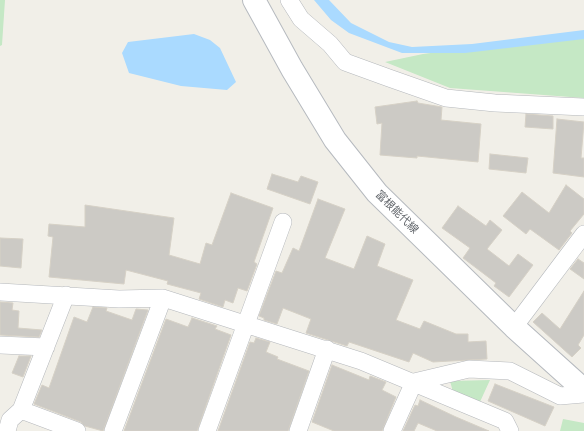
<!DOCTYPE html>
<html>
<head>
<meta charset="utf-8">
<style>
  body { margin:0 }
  canvas { display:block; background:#f1efe8 }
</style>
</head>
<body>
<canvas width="584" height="431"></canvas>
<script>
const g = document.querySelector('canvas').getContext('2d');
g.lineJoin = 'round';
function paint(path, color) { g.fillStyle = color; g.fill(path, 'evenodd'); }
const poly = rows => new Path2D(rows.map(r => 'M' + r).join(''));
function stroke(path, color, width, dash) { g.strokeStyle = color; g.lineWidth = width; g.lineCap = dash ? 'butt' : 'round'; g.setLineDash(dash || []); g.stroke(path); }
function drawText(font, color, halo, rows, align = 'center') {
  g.font = font + ' "Golos Text","Noto Sans JP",sans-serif'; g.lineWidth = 4; g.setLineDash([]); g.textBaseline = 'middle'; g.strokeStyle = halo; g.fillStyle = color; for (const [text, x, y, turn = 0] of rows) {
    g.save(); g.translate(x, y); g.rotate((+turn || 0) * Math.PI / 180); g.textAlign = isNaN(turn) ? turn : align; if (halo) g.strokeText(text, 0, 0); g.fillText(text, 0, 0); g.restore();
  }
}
paint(poly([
  [0,0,5,0,2,45,0,46],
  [584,33,584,98,450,88,385,62,423,54],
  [490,380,479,404,453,392,450,381],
  [563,419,584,423,584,431,560,431]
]), '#c5e8c5');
paint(poly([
  [314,0,329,0,351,23,389,42,412,47,472,44,584,30,584,39,465,53,402,53,349,33,331,20],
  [194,34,210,40,220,48,236,82,227,90,181,86,129,73,122,53,128,42]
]), '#aadaff');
const building = poly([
  [417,101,418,103,442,107,441,120,481,124,478,162,417,156,417,158,380,155,382,123,377,124,375,107,417,101],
  [526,114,553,116,553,129,525,127,526,114],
  [557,119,584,122,581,158,584,158,584,177,553,173,557,119],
  [490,154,528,158,526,173,489,169,490,154],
  [272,174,298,182,301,176,318,182,310,204,267,189,272,174],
  [566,185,584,199,584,214,570,231,572,233,559,250,530,229,526,234,503,216,522,192,549,213,566,185],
  [231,193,273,208,254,262,257,264,247,291,238,288,233,303,225,300,223,307,199,299,201,293,167,284,168,281,126,270,124,284,49,277,53,237,48,236,49,224,85,227,85,205,174,218,169,255,200,264,206,243,212,245,231,193],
  [318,199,345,209,325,258,354,269,367,236,385,244,377,266,413,280,396,320,420,329,424,321,456,334,468,334,468,342,486,341,487,359,433,362,413,353,409,362,349,342,347,346,306,333,311,319,283,308,277,324,264,320,264,318,259,316,276,271,282,273,293,248,299,251,318,199],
  [458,206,486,226,490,220,502,230,487,249,509,266,518,254,533,265,509,297,494,286,496,283,463,258,470,248,442,228,458,206],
  [0,238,23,239,21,268,0,266,0,238],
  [578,259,584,263,584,279,570,269,578,259],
  [584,291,584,335,578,345,581,348,572,357,533,322,542,313,560,329,584,291],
  [0,302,13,303,12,310,19,311,18,328,42,330,39,337,0,335,0,302],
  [93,307,107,308,106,311,132,320,136,309,148,310,103,431,85,426,81,422,34,404,42,385,49,388,74,317,87,322,93,307],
  [192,318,217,326,215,329,231,335,197,431,124,431,166,319,188,327,192,318],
  [256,338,270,342,266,352,278,357,277,359,309,371,288,431,218,431,250,342,254,343,256,338],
  [19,356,31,356,23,377,12,373,19,356],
  [332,365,369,380,370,376,386,382,382,390,396,397,382,431,334,431,312,422,332,365],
  [495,384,554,407,545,426,488,401,495,384],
  [420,400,456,417,489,431,437,431,418,423,414,431,403,431,415,405,418,406,420,400]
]);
paint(building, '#cccac5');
stroke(building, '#d6d1c6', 1);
const street = poly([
  [289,0,301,19,330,44,345,62,389,78,446,98,495,103,584,107],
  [0,292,119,299,163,298,361,361,505,421,510,431],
  [514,327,584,234],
  [0,345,46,347],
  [414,382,469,369,510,371,560,396,584,394],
  [21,410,66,295],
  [7,431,10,420,21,410,77,431],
  [113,431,163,298],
  [207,431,283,222],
  [298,431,327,349],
  [392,431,414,382]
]);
const secondary = poly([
  [254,0,292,69,335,140,377,193,514,327,584,390]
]);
stroke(street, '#b5b8bc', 18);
stroke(secondary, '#b6babf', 24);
stroke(street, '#fff', 17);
stroke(secondary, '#fff', 22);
drawText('11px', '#5f6368', '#fff', [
  ["富根能代線",397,212,45]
]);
</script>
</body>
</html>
